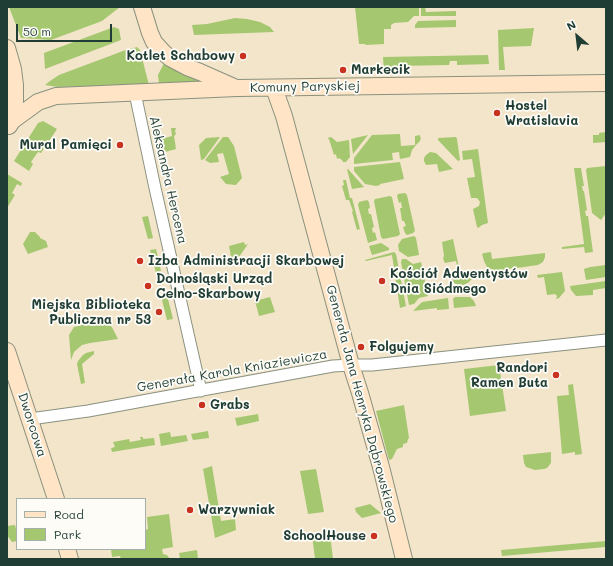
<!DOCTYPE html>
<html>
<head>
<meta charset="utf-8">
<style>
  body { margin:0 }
  #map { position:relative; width:613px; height:566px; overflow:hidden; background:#f3e5ca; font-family:Mali,sans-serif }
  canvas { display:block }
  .frame { position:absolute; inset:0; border:8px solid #1f3d34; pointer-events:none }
  .legend { position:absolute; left:16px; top:498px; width:130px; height:52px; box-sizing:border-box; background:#fdfcf7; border:1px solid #a4b0a9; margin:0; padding:5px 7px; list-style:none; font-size:12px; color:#1f3d34 }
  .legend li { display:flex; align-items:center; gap:8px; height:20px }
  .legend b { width:20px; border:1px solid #a4b0a9 }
  .north { position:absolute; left:557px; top:16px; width:40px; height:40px; -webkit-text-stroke:3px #fdfcf7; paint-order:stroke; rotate:332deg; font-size:11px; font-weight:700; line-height:16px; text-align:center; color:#1f3d34 }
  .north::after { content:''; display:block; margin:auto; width:14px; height:18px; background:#1f3d34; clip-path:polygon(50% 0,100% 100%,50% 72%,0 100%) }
  .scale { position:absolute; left:16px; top:24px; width:96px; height:18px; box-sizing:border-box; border:2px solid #1f3d34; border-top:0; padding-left:5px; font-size:12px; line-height:14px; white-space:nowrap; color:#1f3d34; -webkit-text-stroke:3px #fdfcf7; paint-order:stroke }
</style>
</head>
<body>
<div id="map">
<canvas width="613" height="566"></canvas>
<div class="frame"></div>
<ul class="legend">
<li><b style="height:5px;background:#ffe4c6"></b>Road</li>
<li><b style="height:11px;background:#a4c770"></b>Park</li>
</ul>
<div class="north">N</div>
<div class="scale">50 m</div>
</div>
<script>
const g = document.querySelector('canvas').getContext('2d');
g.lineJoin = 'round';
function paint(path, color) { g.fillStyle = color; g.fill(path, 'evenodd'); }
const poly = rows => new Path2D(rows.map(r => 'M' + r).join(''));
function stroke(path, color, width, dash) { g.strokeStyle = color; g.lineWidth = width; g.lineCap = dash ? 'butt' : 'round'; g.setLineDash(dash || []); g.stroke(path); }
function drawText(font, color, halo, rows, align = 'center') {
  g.font = font + ' Mali,sans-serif'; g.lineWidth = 3.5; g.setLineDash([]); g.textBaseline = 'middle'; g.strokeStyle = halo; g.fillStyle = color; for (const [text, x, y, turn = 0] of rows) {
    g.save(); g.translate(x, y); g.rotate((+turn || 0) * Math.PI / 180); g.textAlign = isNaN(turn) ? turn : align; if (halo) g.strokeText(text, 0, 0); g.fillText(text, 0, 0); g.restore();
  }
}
paint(poly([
  [9,7,120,7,102,21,51,40,21,38],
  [355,7,419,7,419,16,414,16,408,22,394,23,391,25,391,29,384,29,384,44,366,45,365,44,359,44],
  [421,7,425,7,426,12,456,11,456,16,421,16],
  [235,18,247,19,260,22,270,27,274,32,194,35,192,25,207,24],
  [456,20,456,27,415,28,415,25,418,21,419,21],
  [114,27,119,29,121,40,45,69,44,53],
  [534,28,531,46,503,47,505,70,499,70,498,30],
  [137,47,140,50,149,85,58,87,45,85,50,81,59,75,123,51],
  [488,55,489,64,457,65,457,61,450,61,449,65,397,66,384,73,383,57],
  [164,63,205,82,159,84,158,75],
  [43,121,57,129,41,153,38,152,31,162,33,164,29,171,14,161,38,123],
  [171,128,176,128,175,131,176,134,174,136,176,149,165,152,162,151,160,149,158,140,172,136],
  [606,132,606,142,593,143,593,135,599,135,599,133],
  [400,134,401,146,415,145,415,136,420,135,420,137,421,137,420,141,416,145,412,150,410,157,400,159,399,152,392,153,393,160,354,164,354,158,372,135],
  [368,135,353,154,351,139],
  [220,137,204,159,201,160,199,145,206,138],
  [223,137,228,137,234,146,242,178,236,185,226,184,221,178,220,177,229,174,223,153,217,154,219,162,210,163,205,160],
  [331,137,337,142,349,140,350,157,346,162,343,162,342,160,339,158,337,159,336,154,334,155,329,139,328,139,328,138],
  [456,137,457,139,460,160,458,161,438,140,438,138],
  [478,149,488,223,482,225,478,228,477,227,473,209,479,206,480,202,477,198,471,198,467,178,475,177,472,159,463,160,462,151],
  [430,152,436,153,453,169,439,172,437,164,426,165,424,161,424,158,426,155],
  [400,162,404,179,380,184,380,185,376,186,365,184,354,171,354,167],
  [606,166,606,213,601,220,592,213,586,170,587,168],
  [574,168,581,168,584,186,582,186,583,191,584,191,587,210,585,211,586,216,588,216,593,252,585,253,584,247,562,249,562,247,584,244],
  [347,169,348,169,364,187,352,189],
  [7,174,22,183,21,186,17,184,12,193,15,195,7,208],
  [343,180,346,180,350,198,352,198,360,229,357,230,352,212,353,211,349,200,346,200,342,186,344,185],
  [405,193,407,195,415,231,413,233,407,235,405,233,403,227,406,226,404,221,402,221,400,208,402,208,401,202,399,203,397,196,398,194],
  [390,196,392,197,400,234,398,236,383,239,381,237,374,201,375,199],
  [367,200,369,202,370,208,368,209,369,214,371,214,374,227,372,228,373,233,375,232,377,240,368,243,358,205,359,202],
  [148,216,153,238,148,239,142,217],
  [30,232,35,232,40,237,40,238,46,241,48,247,28,254,23,244],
  [414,236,416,238,419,255,408,257,399,251,398,245,402,239],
  [453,239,461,277,476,275,469,282,464,285,456,284,451,281,451,280,460,278,456,261,445,263,444,261,443,258,444,256,442,242],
  [244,242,245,245,248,244,239,257,232,262,229,246],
  [381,243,389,248,389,250,372,255,369,246],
  [156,249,161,271,156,273,150,250],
  [394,252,396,254,406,306,400,308,392,255,366,261,365,260],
  [491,252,492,259,545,253,545,257,543,262,538,265,495,271,487,267,484,261,482,254,484,253],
  [402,259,406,259,413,264,421,262,428,296,419,298,414,304,409,305,401,262],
  [606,265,606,277,586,280,584,269,590,267],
  [562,272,565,291,559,298,556,299,557,296,555,294,547,295,544,277,538,278,537,275],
  [606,281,606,288,593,290,593,295,576,296,571,290,570,286],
  [167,295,173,319,167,320,161,296],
  [270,297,275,312,259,316,255,301],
  [455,297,470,297,474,301,476,306,454,308,453,299],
  [448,298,449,309,437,310,437,308,413,311,422,302],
  [108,322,113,329,118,339,90,343,82,345,74,352,71,360,69,335,74,327,90,323],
  [94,351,94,354,82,364,85,383,81,384,77,364,78,361,83,355,86,353],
  [499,365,506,411,470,416,464,369],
  [573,384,582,454,575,455,575,452,562,454,557,396,569,395,568,385],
  [404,405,409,438,408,439,407,443,403,444,403,447,397,449,392,459,389,460,376,411],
  [258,414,259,421,237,426,235,418],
  [208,431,209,438,193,440,191,434],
  [170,432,171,437,186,435,188,441,161,446,159,434],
  [140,437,143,437,143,439,154,438,155,445,112,452,111,448,115,447,113,442,129,439,130,442,141,440],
  [551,452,551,463,547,468,544,469,535,470,526,467,524,463,523,455],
  [212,466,221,521,235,519,236,530,215,538,203,469],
  [316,469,324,512,308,514,300,471],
  [370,504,381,513,362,518,356,512,355,508],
  [169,514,173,547,162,549,163,554,167,555,170,559,121,559,120,556,112,557,111,549,145,549,145,530,148,529,147,517],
  [15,525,17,534,17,541,12,542,7,535,7,526],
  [312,535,331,542,333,559,315,559],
  [606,541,606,547,502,556,501,550],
  [197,550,198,559,180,559,179,553]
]), '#a4c770');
const street = poly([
  [135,93,155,188,201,391],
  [30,419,88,411,333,366,351,365,372,365,606,340]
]);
const secondary = poly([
  [142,7,150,33,154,42,163,52,170,58,187,67,200,72,234,87],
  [7,48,13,69,15,85,15,101,14,111,12,121,9,126],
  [274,88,284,116,351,365,360,393,381,467,404,559],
  [12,121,38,102,56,96,237,88,606,83],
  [7,351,56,499],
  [67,549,70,559]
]);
stroke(street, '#89917f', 13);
stroke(secondary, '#89917f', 18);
stroke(street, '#fff', 11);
stroke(secondary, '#ffe4c6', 16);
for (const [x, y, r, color] of [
  [243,56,4,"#c8321e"],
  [343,70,4,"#c8321e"],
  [497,113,4,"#c8321e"],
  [120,145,4,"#c8321e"],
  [140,261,4,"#c8321e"],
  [382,281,4,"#c8321e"],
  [148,286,4,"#c8321e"],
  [159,312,4,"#c8321e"],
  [361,347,4,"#c8321e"],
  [556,375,4,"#c8321e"],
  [202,405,4,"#c8321e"],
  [190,510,4,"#c8321e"],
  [374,536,4,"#c8321e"]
]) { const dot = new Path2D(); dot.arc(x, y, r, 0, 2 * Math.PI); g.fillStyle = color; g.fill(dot); stroke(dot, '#fdfcf7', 1.5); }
drawText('bold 13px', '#1f3d34', '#fdfcf7', [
  ["Kotlet Schabowy",235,56,"right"],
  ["Markecik",351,70],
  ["Hostel",505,106],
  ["Wratislavia",505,121],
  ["Mural Pamięci",112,145,"right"],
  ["Izba Administracji Skarbowej",148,261],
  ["Kościół Adwentystów",390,274],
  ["Dnia Siódmego",390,289],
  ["Dolnośląski Urząd",156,279],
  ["Celno-Skarbowy",156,294],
  ["Miejska Biblioteka",151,305,"right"],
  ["Publiczna nr 53",151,320,"right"],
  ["Folgujemy",369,347],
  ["Randori",548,368,"right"],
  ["Ramen Buta",548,383,"right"],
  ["Grabs",210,405],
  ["Warzywniak",198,510],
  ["SchoolHouse",366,536,"right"]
], 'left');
drawText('13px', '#1f3d34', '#fdfcf7', [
  ["Komuny Paryskiej",305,87,-1],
  ["Aleksandra Hercena",168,180,77],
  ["Generała Karola Kniaziewicza",232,371,-10],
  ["Generała Jana Henryka Dąbrowskiego",362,404,75],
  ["Dworcowa",32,425,72]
]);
</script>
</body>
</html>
